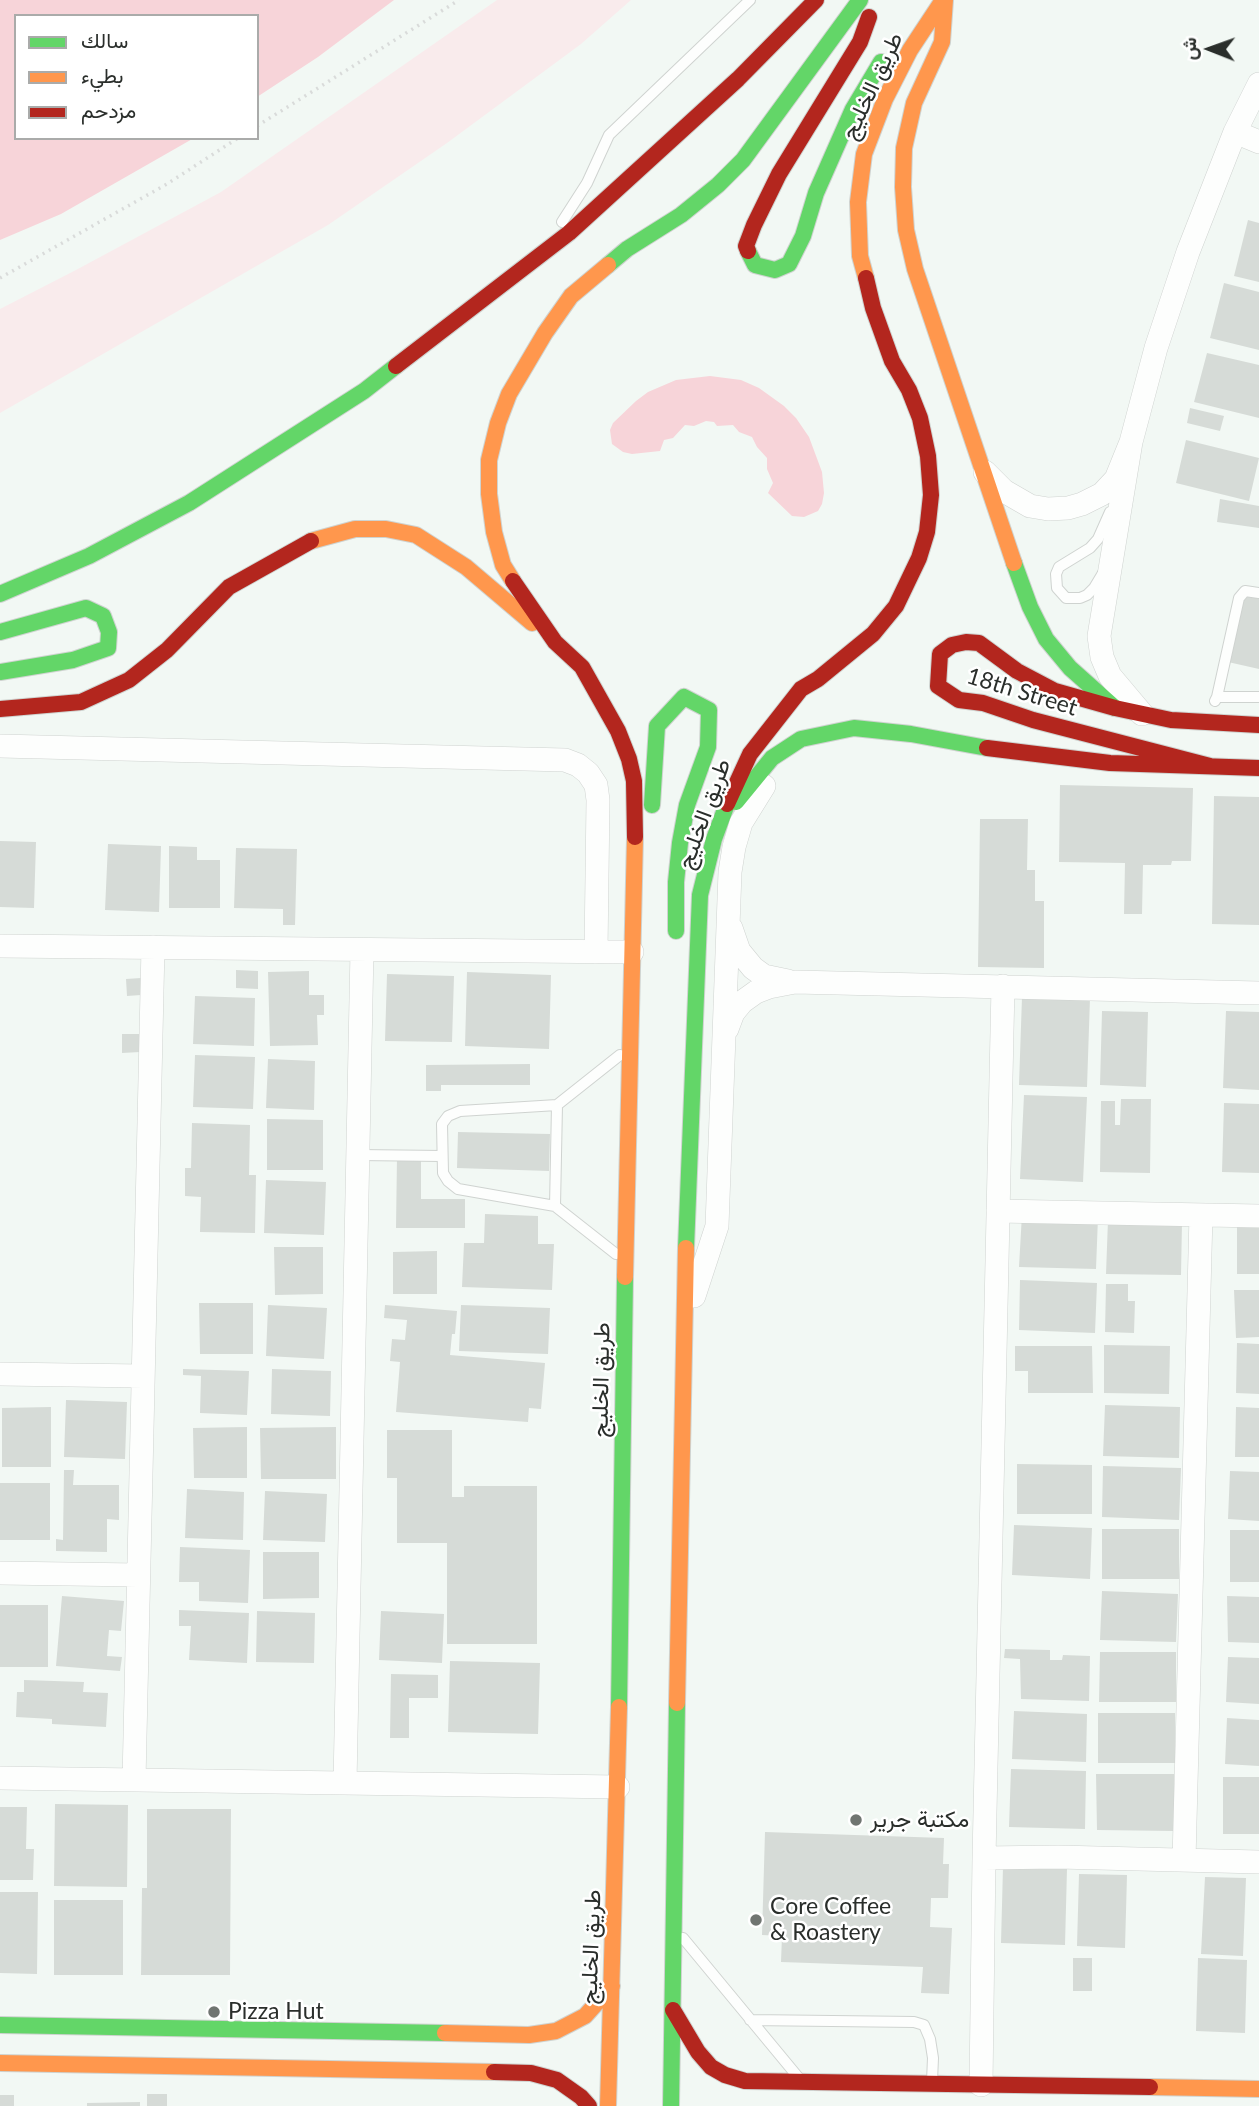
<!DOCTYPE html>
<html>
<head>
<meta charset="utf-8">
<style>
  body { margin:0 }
  #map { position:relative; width:1259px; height:2106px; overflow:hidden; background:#f2f8f4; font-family:Lato,Vazirmatn,sans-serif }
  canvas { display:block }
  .legend { position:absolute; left:14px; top:14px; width:245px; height:126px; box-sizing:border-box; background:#fff; border:2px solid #aaabaa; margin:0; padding:9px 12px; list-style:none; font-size:21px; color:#2a2e2b }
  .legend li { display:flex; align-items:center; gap:14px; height:35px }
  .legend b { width:35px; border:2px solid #aaabaa }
  .north { position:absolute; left:1175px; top:14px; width:70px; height:70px; -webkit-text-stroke:5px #fff; paint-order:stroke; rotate:271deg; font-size:19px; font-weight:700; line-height:28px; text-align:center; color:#2a2e2b }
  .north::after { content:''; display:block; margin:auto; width:24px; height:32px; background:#2a2e2b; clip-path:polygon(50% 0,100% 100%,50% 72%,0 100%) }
</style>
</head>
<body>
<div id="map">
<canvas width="1259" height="2106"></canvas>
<ul class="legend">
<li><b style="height:9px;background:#63d668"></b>سالك</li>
<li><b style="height:9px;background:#ff974d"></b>بطيء</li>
<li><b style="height:9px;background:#b3261e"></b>مزدحم</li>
</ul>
<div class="north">ش</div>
</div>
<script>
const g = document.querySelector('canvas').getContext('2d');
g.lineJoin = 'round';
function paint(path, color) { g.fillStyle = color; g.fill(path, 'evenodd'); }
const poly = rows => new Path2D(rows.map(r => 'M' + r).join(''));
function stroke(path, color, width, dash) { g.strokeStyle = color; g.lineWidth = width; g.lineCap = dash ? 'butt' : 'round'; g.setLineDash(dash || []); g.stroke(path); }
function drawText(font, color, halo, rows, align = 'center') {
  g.font = font + ' Lato,Vazirmatn,sans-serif'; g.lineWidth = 5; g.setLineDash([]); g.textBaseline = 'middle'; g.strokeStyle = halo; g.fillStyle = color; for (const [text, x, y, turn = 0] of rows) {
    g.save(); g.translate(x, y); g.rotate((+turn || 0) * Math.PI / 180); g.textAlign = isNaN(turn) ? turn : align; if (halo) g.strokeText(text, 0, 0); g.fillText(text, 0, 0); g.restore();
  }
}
paint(poly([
  [497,0,631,0,581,44,447,143,328,225,0,413,0,309,76,270,221,192]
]), '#f9ebec');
paint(poly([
  [0,0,394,0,318,57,257,97,257,16,16,16,16,138,194,138,61,214,0,240],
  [710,376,741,380,759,388,784,406,796,418,809,437,822,472,824,493,822,504,818,511,804,517,792,516,768,493,773,483,767,469,767,458,757,447,752,437,739,432,733,425,717,426,714,422,706,421,694,426,685,425,673,438,664,440,660,451,632,454,623,452,612,444,610,430,613,423,636,401,648,392,676,380]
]), '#f7d4d9');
paint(poly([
  [1248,220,1259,223,1259,282,1234,276],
  [1224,283,1259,292,1259,350,1210,338],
  [1207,353,1259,365,1259,418,1194,402],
  [1190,408,1224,416,1220,431,1187,423],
  [1186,440,1259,458,1249,501,1176,483],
  [1220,499,1259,506,1259,528,1217,522],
  [1244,587,1259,590,1259,669,1228,662],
  [1060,785,1193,788,1191,861,1172,861,1171,865,1143,865,1142,914,1124,914,1125,863,1059,862],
  [1214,796,1259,797,1259,925,1212,924],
  [980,819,1028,819,1027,870,1035,870,1035,901,1044,901,1044,968,978,967],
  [0,841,36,842,34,908,0,907],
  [108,844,161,846,159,912,105,910],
  [169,846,197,847,197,860,220,860,220,908,169,908],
  [236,848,297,849,295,925,283,925,283,909,234,908],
  [236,970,258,971,258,989,236,988],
  [309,971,309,995,324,995,324,1015,317,1015,318,1045,270,1046,268,972],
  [467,972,551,975,549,1049,465,1046],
  [387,974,454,976,452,1042,385,1041],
  [141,978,141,995,127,996,126,979],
  [195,996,255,998,254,1046,193,1044],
  [1022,997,1090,998,1087,1087,1019,1085],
  [1102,1011,1148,1012,1146,1087,1100,1085],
  [1226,1011,1259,1012,1259,1090,1223,1088],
  [122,1034,139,1034,140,1052,122,1053],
  [195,1055,255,1057,253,1109,193,1107],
  [268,1059,315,1061,314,1110,266,1108],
  [530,1064,530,1085,441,1085,441,1091,426,1091,426,1065],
  [1024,1095,1087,1097,1083,1182,1020,1179],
  [1121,1099,1151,1099,1150,1173,1100,1172,1101,1101,1115,1101,1115,1125,1120,1125],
  [1224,1103,1259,1104,1259,1173,1222,1172],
  [267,1119,323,1120,323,1170,267,1170],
  [192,1123,250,1125,249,1175,256,1175,255,1233,200,1232,201,1197,185,1196,185,1168,191,1168],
  [458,1132,550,1134,549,1171,457,1168],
  [397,1157,421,1157,421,1199,465,1199,465,1228,396,1228],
  [266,1180,326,1182,324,1235,264,1233],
  [485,1214,538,1216,538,1244,554,1244,552,1290,462,1287,464,1243,484,1243],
  [1022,1214,1098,1217,1096,1269,1019,1267],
  [1108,1220,1182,1222,1181,1275,1106,1274],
  [1237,1226,1259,1226,1259,1274,1237,1274],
  [274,1247,323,1247,323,1294,275,1295],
  [437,1251,437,1294,393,1294,393,1252],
  [1020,1280,1097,1283,1095,1333,1019,1330],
  [1106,1284,1128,1284,1128,1301,1135,1301,1134,1333,1105,1332],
  [1234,1290,1259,1290,1259,1337,1236,1338],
  [199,1303,253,1303,253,1354,200,1354],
  [268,1305,327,1308,324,1359,266,1356],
  [385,1305,457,1311,455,1334,452,1334,450,1355,545,1363,541,1409,529,1408,528,1422,396,1412,400,1362,390,1361,392,1339,405,1340,407,1320,384,1318],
  [461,1305,550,1308,548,1354,459,1351],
  [1237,1343,1259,1344,1259,1394,1236,1393],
  [1104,1345,1170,1346,1169,1394,1104,1393],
  [1015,1346,1092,1346,1093,1393,1028,1393,1028,1371,1015,1371],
  [183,1369,249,1371,247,1415,200,1413,201,1376,183,1375],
  [272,1369,331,1371,330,1416,271,1414],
  [66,1400,127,1402,125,1459,64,1457],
  [1105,1405,1180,1407,1179,1458,1103,1456],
  [51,1407,51,1467,2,1467,2,1408],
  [1236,1407,1259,1408,1259,1457,1235,1457],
  [247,1427,247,1478,194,1478,193,1428],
  [336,1427,336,1479,261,1479,260,1428],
  [387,1430,452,1430,452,1497,464,1497,464,1486,537,1486,537,1644,447,1644,447,1543,397,1543,397,1478,387,1478],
  [1017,1464,1092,1465,1092,1514,1017,1514],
  [1103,1466,1181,1468,1179,1520,1102,1517],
  [64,1470,74,1470,73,1485,119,1485,119,1520,107,1519,107,1552,56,1551,56,1539,63,1540],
  [1230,1471,1259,1472,1259,1521,1228,1519],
  [0,1483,50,1483,50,1540,0,1540],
  [187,1489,244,1492,243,1540,185,1538],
  [265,1491,327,1494,325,1542,263,1540],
  [1014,1525,1092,1528,1090,1579,1012,1575],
  [1102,1529,1179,1529,1179,1579,1102,1579],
  [1230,1530,1259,1530,1259,1582,1230,1582],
  [180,1547,250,1550,248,1603,199,1601,199,1582,179,1582],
  [263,1552,319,1552,319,1598,263,1599],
  [1102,1591,1178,1594,1176,1642,1100,1640],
  [62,1596,124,1601,121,1631,109,1630,107,1656,122,1657,120,1671,56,1666],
  [1227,1596,1259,1597,1259,1643,1228,1642],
  [0,1605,48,1605,48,1667,0,1667],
  [179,1610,249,1613,247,1663,189,1660,191,1626,179,1626],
  [257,1611,315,1613,314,1663,256,1662],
  [381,1611,444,1614,442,1663,379,1660],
  [1005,1649,1050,1650,1050,1660,1062,1660,1063,1655,1090,1656,1089,1701,1021,1699,1020,1659,1004,1658],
  [1100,1652,1176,1652,1176,1702,1099,1702],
  [1228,1657,1259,1658,1259,1704,1226,1702],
  [450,1661,540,1663,538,1734,448,1732],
  [391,1674,438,1675,438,1698,409,1698,409,1738,390,1738],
  [24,1680,84,1682,83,1692,108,1693,106,1727,52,1724,52,1719,16,1717,17,1692,24,1692],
  [1014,1711,1087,1714,1086,1762,1012,1759],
  [1098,1713,1175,1713,1175,1763,1098,1763],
  [1227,1718,1259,1720,1259,1766,1225,1764],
  [1011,1769,1086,1771,1085,1829,1009,1827],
  [1096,1774,1174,1774,1174,1831,1097,1830],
  [1223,1777,1259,1777,1259,1834,1223,1834],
  [55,1804,128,1805,127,1887,54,1886],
  [0,1807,27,1807,26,1849,34,1849,33,1880,0,1880],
  [147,1809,231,1809,230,1975,141,1975,142,1888,147,1888],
  [765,1832,944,1838,943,1864,949,1864,948,1898,931,1898,930,1927,952,1928,949,1994,921,1993,923,1967,781,1962,782,1936,762,1935],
  [1003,1867,1067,1869,1065,1945,1001,1943],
  [1079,1874,1127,1875,1125,1948,1077,1946],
  [1205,1877,1246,1878,1243,1956,1201,1954],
  [0,1892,38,1892,37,1974,0,1973],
  [54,1900,123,1900,123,1975,54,1975],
  [1073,1958,1092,1958,1092,1991,1073,1991],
  [1198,1958,1247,1960,1245,2033,1196,2031],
  [147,2094,167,2094,167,2106,147,2106],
  [0,2095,14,2095,14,2106,0,2106],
  [140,2102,140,2106,87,2106,87,2103]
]), '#d6dbd7');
const lane = poly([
  [562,222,587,183,609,135,750,0],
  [1103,573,1094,588,1087,595,1080,598,1066,598,1057,588,1056,574,1059,567,1090,548,1098,539,1110,512],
  [1217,697,1239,598,1245,591,1259,593],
  [1215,701,1217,697,1259,697],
  [358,1155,442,1156],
  [555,1206,458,1189,448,1181,443,1173,442,1124,448,1116,460,1111,557,1105],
  [616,1254,555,1206,557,1105,620,1055],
  [683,1938,798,2077],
  [750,2020,914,2022,924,2025,930,2039,933,2058,932,2081]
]);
const street = poly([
  [1235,132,1259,142],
  [1131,442,1156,348,1188,252,1235,132,1259,84],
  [985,472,1004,491,1030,506,1048,509,1068,508,1082,504,1102,494,1116,479,1131,442,1099,636,1102,657,1110,676,1142,714],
  [0,746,565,760,578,765,588,773,596,785,598,800,596,952],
  [731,928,739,951,753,968,764,976,788,981],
  [0,946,632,952],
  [727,1029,733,1013,742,1002,756,992,769,987,795,982,1259,993],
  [998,1211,1259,1216],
  [694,1296,717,1226,730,872,734,847,741,823,764,786],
  [0,1374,143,1376],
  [0,1573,138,1575],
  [0,1778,618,1787],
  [134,1780,153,947],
  [345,1783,362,950],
  [984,1858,1058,1857,1259,1862],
  [1184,1860,1201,1215],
  [981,2085,984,1858,1003,986]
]);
const fast = poly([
  [748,251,755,265,775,270,789,264,803,236,816,193,853,109,881,62],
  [608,265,627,249,681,215,718,185,743,160,860,0],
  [1014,563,1030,607,1046,639,1070,668,1115,708],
  [0,594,89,556,189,503,364,391,396,366],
  [0,632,86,608,103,616,109,632,108,648,73,660,0,672],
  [736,802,772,758,801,739,854,728,911,734,987,748],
  [652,805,657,726,684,697,709,710,708,747,687,805,680,843,676,882,676,931],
  [686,1248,700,895,714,839,727,804],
  [619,1707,625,1277],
  [0,2025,445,2033],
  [671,2106,677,1703]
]);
const slow = poly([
  [945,0,942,42,914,103,904,148,903,187,906,230,915,269,1014,563],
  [866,278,860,256,858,202,864,154,885,99,910,50,943,0],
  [311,541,355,529,386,529,416,535,466,567,532,623],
  [513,581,503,565,494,532,489,494,489,460,498,423,509,394,545,333,571,296,608,265],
  [625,1277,635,837],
  [677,1703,686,1248],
  [445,2033,529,2035,556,2031,585,2016,612,1986],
  [0,2063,494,2072],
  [1150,2087,1259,2089],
  [608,2106,619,1707]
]);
const jam = poly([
  [748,251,746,246,754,225,779,174,860,42,869,17],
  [396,366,569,233,738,79,816,0],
  [513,581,555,642,582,667,618,731,629,759,634,781,635,837],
  [0,709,81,702,129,680,167,650,229,587,311,541],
  [987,748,1110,763,1259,768],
  [1210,766,1033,720,983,703,959,700,938,686,940,654,952,645,966,642,979,643,1017,671,1055,691,1115,708,1171,720,1259,725],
  [727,804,750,754,801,689,818,679,873,634,896,606,919,558,927,532,931,495,928,456,920,418,909,390,892,361,873,308,866,278],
  [673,2010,698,2052,711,2067,725,2075,745,2081,1150,2087],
  [494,2072,531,2073,557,2080,581,2097,589,2106]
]);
stroke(lane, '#cfd3d0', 12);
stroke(street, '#cfd3d0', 24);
stroke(fast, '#cfd3d0', 18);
stroke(slow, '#cfd3d0', 18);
stroke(jam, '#cfd3d0', 18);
stroke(poly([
  [257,126,459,0],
  [0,278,167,184,238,138]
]), '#d9dbda', 3.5, [2, 5]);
stroke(lane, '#fdfefd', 10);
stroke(street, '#fdfefd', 23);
stroke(fast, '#63d668', 16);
stroke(slow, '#ff974d', 16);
stroke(jam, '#b3261e', 16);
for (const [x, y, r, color] of [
  [856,1820,7,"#707571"],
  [756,1920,7,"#707571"],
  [214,2012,7,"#707571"]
]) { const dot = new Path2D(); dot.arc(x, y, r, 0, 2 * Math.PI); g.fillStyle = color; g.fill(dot); stroke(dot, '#fff', 2.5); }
drawText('23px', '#2a2e2b', '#fff', [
  ["طريق الخليج",872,86,-65],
  ["18th Street",1022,692,17],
  ["طريق الخليج",704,814,-70],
  ["طريق الخليج",601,1380,-89],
  ["طريق الخليج",591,1947,-88]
]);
drawText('23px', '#2a2e2b', '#fff', [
  ["مكتبة جرير",870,1820],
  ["Core Coffee",770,1907],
  ["& Roastery",770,1933],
  ["Pizza Hut",228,2012]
], 'left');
</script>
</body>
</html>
